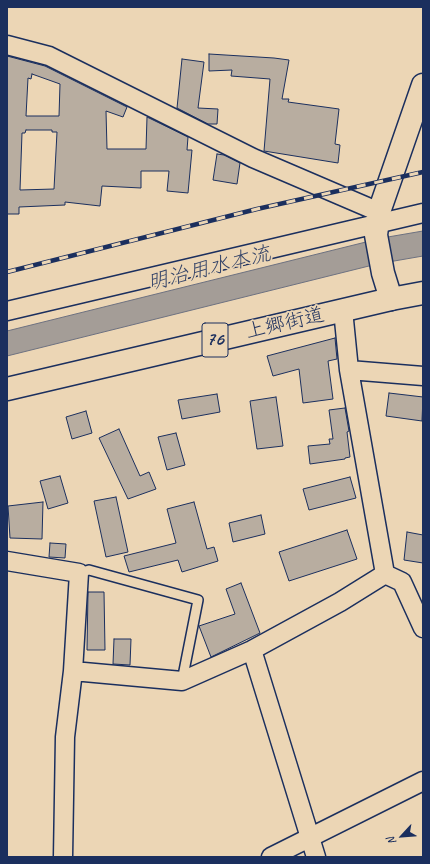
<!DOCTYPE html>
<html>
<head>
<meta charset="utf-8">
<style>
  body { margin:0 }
  #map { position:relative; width:430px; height:864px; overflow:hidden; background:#ecd6b5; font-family:Caveat,sans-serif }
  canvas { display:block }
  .frame { position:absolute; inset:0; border:8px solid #1b2f5e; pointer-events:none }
  .north { position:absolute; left:382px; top:816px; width:40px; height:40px; -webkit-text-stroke:3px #ecd6b5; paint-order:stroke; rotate:244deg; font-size:11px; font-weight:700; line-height:16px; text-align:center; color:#1b2f5e }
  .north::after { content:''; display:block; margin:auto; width:14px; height:18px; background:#1b2f5e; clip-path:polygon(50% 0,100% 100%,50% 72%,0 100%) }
</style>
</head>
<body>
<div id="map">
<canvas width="430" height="864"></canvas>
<div class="frame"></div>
<div class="north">N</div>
</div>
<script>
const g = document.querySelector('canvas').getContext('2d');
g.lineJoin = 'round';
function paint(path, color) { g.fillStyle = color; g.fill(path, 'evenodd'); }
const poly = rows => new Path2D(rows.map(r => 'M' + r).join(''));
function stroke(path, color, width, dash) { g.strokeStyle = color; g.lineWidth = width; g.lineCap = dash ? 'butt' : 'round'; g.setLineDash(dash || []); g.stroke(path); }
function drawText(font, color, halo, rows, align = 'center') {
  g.font = font + ' Caveat,"Klee One",sans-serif'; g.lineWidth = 3.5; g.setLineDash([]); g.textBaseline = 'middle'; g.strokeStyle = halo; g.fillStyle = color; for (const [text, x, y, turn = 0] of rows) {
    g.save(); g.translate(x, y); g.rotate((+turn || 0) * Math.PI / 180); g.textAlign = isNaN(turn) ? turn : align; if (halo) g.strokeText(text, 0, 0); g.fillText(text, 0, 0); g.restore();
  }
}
const water = poly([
  [423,231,423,256,377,264,7,356,7,331,382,238,423,231]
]);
paint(water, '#a49d97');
stroke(water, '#6d7180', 1);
const building = poly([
  [209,54,274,58,289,60,282,99,289,99,288,102,339,109,335,144,340,145,338,163,264,151,270,79,231,76,232,70,209,71,209,54],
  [7,56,45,66,127,107,123,117,106,111,107,149,146,149,147,117,188,137,187,150,192,150,188,193,167,191,169,171,141,171,141,188,102,186,100,206,65,202,65,205,19,207,19,214,7,214,7,56],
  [32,74,60,84,59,116,26,116,28,78,31,79,32,74],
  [26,130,52,130,52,132,57,132,54,189,20,190,22,133,25,133,26,130],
  [182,59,204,62,198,108,218,109,217,124,208,124,177,108,182,59],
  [217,154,224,155,240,163,237,184,213,180,217,154],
  [335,338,337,359,328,361,333,399,303,403,299,369,273,376,267,356,335,338],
  [389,393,423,397,422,421,386,416,389,393],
  [217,394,220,412,182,419,178,400,217,394],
  [276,397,283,446,257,449,250,401,276,397],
  [345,408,349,431,347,432,350,457,345,458,345,459,310,464,308,446,330,444,329,439,333,439,329,410,345,408],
  [86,411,92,433,72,439,66,417,86,411],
  [119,429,140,476,149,472,156,489,128,499,99,438,119,429],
  [176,433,185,465,167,470,158,437,176,433],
  [60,476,68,503,48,509,40,481,60,476],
  [350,477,356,498,309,510,303,489,350,477],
  [116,497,128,552,106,557,94,501,116,497],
  [43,502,42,539,10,538,8,506,43,502],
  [194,502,207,549,214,547,218,561,182,572,178,560,129,572,124,556,176,543,167,509,194,502],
  [261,515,265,534,233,542,229,523,261,515],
  [347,530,357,559,289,581,279,552,347,530],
  [407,532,423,535,423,563,404,560,407,532],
  [50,543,66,544,65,558,49,557,50,543],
  [241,583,260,633,211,657,199,626,235,614,226,589,241,583],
  [88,592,104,592,105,650,87,650,88,592],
  [114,639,131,639,130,665,113,664,114,639]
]);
paint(building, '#b8ada0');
stroke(building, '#1b2f5e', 1);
const service = poly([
  [79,573,89,570,198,600,182,681]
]);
const minor = poly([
  [7,45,49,56,253,158,379,212],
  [343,310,349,370,385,574],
  [7,311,423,213],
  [349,370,423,376],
  [7,561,79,573,73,671,65,737,63,857],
  [385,574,402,582,423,628],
  [252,650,316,857],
  [73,671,182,681,252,650,340,602,385,574],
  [271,857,423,781]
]);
const tertiary = poly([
  [391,299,383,273,376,235,379,212,423,85]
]);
const primary = poly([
  [7,389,391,299,423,293]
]);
stroke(service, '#1b2f5e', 12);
stroke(minor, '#1b2f5e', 21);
stroke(tertiary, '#1b2f5e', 25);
stroke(primary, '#1b2f5e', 25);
stroke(service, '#ecd6b5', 9);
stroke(minor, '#ecd6b5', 18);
stroke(tertiary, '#ecd6b5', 22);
stroke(primary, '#ecd6b5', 22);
const rail = poly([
  [7,272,257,209,423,172]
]);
stroke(rail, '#1b2f5e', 4.5);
stroke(rail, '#ecd6b5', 3, [9]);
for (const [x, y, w] of [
  [215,340,26]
]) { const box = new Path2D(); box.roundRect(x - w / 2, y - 17, w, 34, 3); g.fillStyle = '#ecd6b5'; g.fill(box); stroke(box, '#1b2f5e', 1); }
drawText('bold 19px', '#1b2f5e', null, [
  ["76",215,340]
]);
drawText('20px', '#1b2f5e', '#ecd6b5', [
  ["上郷街道",285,324,-13]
]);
drawText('italic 21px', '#364569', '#ecd6b5', [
  ["明治用水本流",209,269,-14]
]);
</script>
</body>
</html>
